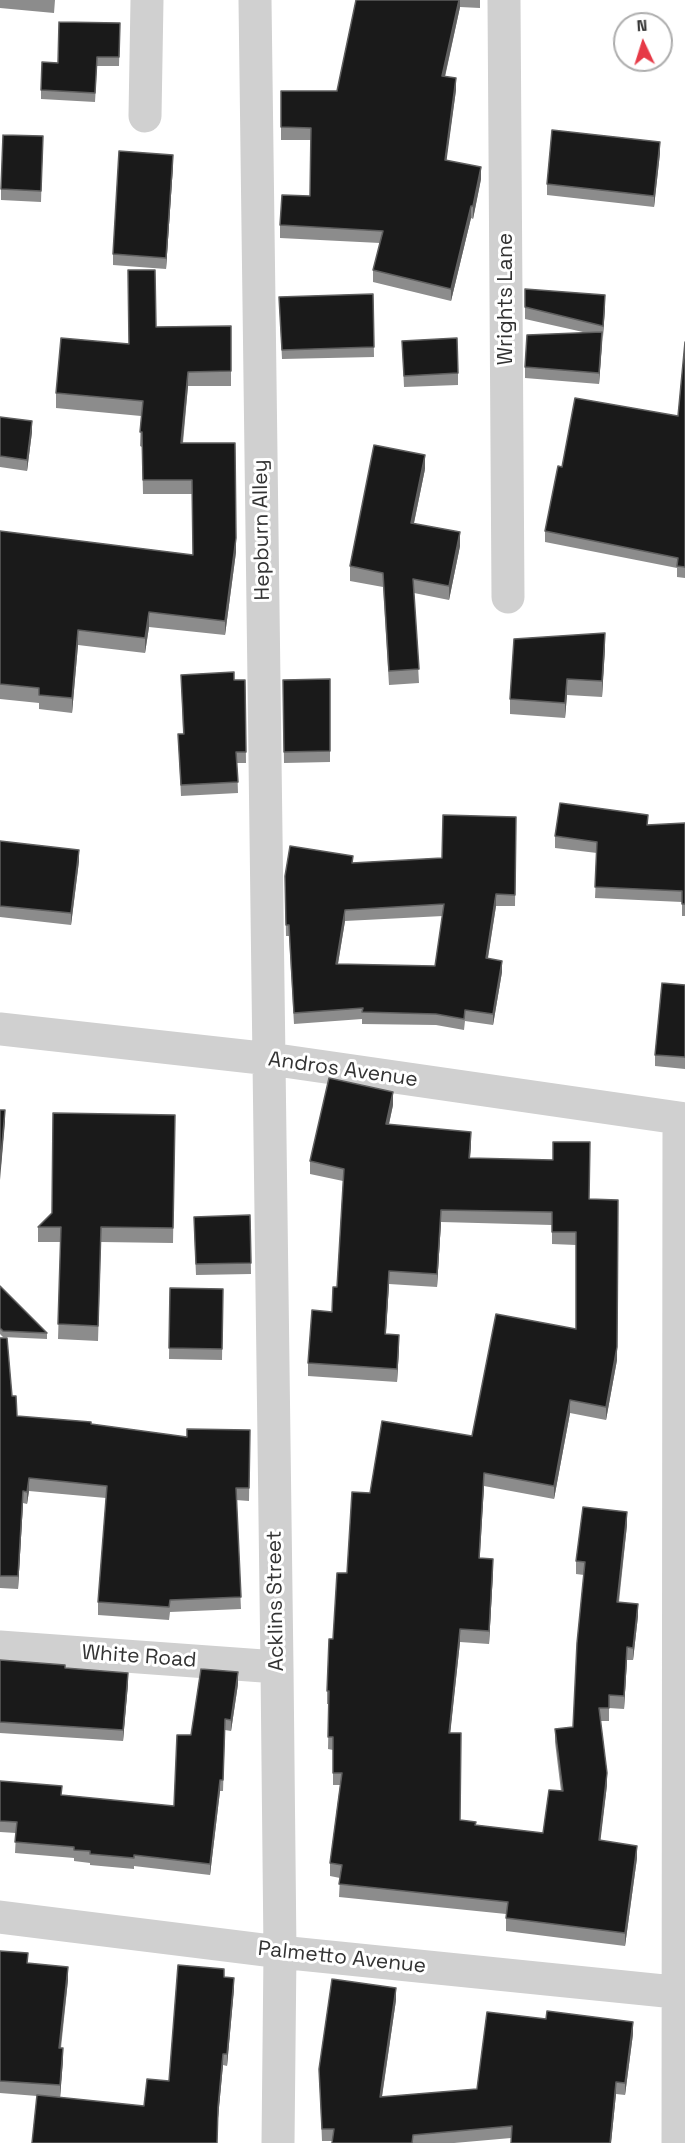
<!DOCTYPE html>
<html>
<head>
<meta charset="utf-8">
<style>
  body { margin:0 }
  #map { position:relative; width:685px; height:2143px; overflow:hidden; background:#fff; font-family:"Space Grotesk",sans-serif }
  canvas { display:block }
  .north { position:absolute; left:613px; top:12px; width:60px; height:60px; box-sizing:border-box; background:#fff; border:2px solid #adadad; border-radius:50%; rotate:356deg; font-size:16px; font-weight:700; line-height:24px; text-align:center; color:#333 }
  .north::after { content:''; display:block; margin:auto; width:21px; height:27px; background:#e63946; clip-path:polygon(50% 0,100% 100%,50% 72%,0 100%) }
</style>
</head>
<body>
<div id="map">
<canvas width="685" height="2143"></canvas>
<div class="north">N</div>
</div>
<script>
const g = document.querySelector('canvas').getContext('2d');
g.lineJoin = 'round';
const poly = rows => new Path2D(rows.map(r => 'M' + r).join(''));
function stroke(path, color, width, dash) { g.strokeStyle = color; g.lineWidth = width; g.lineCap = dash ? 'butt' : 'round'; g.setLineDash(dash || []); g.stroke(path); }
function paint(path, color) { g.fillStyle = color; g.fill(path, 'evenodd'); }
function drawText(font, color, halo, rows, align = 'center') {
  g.font = font + ' "Space Grotesk",sans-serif'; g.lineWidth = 6; g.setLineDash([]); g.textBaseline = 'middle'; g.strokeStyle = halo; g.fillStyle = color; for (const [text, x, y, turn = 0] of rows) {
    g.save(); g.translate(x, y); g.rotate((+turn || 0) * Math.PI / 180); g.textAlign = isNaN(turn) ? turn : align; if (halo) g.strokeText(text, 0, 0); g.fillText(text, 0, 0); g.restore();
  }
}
stroke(poly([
  [255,0,277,1667,280,1952,278,2143],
  [504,0,508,597],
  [145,116,147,0],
  [0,1029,270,1059,685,1119],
  [0,1647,277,1667],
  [0,1917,280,1952,685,1993],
  [678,2143,679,1118]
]), '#d0d0d0', 33);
paint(poly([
  [0,0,55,0,54,13,0,8],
  [356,0,480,0,480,8,460,7,445,77,456,90,446,160,481,179,473,219,471,218,451,301,373,282,373,270,380,243,280,238,280,225,310,196,311,140,281,140,281,91,337,91],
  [120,23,119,66,97,66,95,102,41,99,41,90,58,63],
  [43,136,41,202,1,200,1,189],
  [660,153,654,207,547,195,547,184],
  [173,166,166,269,113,265,113,254],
  [525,289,605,307,599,384,525,378,525,367,583,332,525,319],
  [373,294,374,357,282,359,279,297],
  [231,326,231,386,188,386,183,443,236,552,225,635,149,627,145,653,78,645,72,713,39,709,39,703,0,699,0,531,193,555,192,494,143,494,142,447,140,446,141,416,56,408,56,393,128,344,156,327],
  [402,341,458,373,458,385,404,387],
  [685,342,685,578,677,577,677,568,545,542,545,531,562,467,678,416],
  [0,417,32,432,27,471,0,467],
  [425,469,414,523,460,546,449,600,414,593,419,683,389,685,383,587,350,581,350,566],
  [605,648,602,697,567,695,565,718,510,714,510,699],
  [181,675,234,680,245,680,246,763,237,763,238,793,181,796,178,734,183,734],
  [330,679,330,762,284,763,283,680],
  [516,817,515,906,496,906,488,958,502,972,493,1025,465,1021,464,1030,436,1025,362,1024,362,1019,294,1024,289,936,286,936,285,876,353,863,442,858],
  [443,916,435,966,338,964,345,921],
  [685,823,685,916,682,916,682,902,595,898,597,853,555,848,555,836,648,825],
  [0,841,79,861,71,925,0,917],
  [685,985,685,1069,655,1066,655,1055],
  [393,1105,389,1124,471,1145,470,1158,589,1199,617,1360,606,1420,570,1413,554,1499,484,1486,479,1558,493,1572,489,1644,460,1642,450,1733,460,1820,476,1825,543,1833,561,1791,555,1742,555,1729,573,1727,584,1575,576,1574,576,1561,627,1525,619,1602,638,1616,633,1660,627,1660,624,1709,609,1708,609,1721,600,1721,607,1785,600,1840,637,1858,625,1946,506,1931,506,1914,339,1897,340,1878,330,1876,330,1863,340,1785,333,1785,333,1750,328,1749,329,1704,327,1704,327,1691,333,1639,347,1573,370,1493,472,1436,576,1329,576,1245,552,1244,552,1225,441,1222,437,1287,389,1284,386,1334,399,1348,397,1382,308,1376,308,1363,332,1312,337,1287,343,1181,310,1174,310,1161],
  [175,1115,173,1243,101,1242,98,1341,58,1339,61,1242,38,1242,38,1227],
  [250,1215,251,1274,196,1275,194,1228],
  [0,1286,47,1333,47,1339,3,1337,0,1334],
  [170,1288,223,1289,222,1360,169,1359],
  [0,1338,12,1396,17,1416,91,1424,187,1437,250,1430,249,1501,236,1500,241,1609,170,1612,169,1620,98,1615,98,1602,106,1498,29,1491,27,1504,23,1503,18,1589,0,1588],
  [0,1660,65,1668,128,1684,123,1741,0,1733],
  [238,1684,231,1731,225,1730,223,1791,220,1791,210,1875,134,1866,134,1869,90,1865,90,1863,74,1861,74,1858,15,1853,16,1833,0,1832,0,1781,62,1795,174,1806,191,1735],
  [0,1951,68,1980,61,2048,63,2060,60,2098,144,2106,169,2081,224,1977,234,1989,227,2066,223,2065,218,2118,37,2096,0,2093],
  [396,2000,382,2097,477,2089,633,2034,625,2095,616,2094,611,2143,511,2143,511,2138,454,2143,332,2143,332,2141,322,2141,319,2069]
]), '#8c8c8c');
paint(poly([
  [459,0,460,0,460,7,442,89,442,76],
  [456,78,456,90,445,172,445,160],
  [660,142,660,153,654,207,654,196],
  [173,155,173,166,166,269,166,258],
  [481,167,481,179,473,219,473,206],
  [471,206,471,218,451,301,451,289],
  [605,295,605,307,603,337,603,326],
  [602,332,602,343,599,384,599,373],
  [188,372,188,386,181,458,181,443],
  [32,421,32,432,27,471,27,460],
  [425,455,425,469,411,537,411,523],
  [460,532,460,546,449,600,449,586],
  [236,538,236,552,225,635,225,621],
  [149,612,149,627,145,653,145,638],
  [78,630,78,645,72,713,72,698],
  [605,633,605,648,602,697,602,681],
  [567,679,567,695,565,718,565,703],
  [79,850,79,861,71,925,71,913],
  [496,894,496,906,486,969,486,958],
  [345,910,345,921,336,975,336,964],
  [502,961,502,972,493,1025,493,1014],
  [393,1092,393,1105,386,1137,386,1124],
  [5,1110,5,1122,0,1180,0,1168],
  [471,1132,471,1145,469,1171,469,1158],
  [618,1200,617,1360,606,1420,606,1407],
  [441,1210,441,1222,437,1287,437,1274],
  [389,1271,389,1284,385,1347,385,1334],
  [399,1335,399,1348,397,1382,397,1369],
  [570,1400,570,1413,554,1499,554,1486],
  [484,1473,484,1486,479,1571,479,1558],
  [29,1478,29,1491,27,1504,27,1492],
  [23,1491,23,1503,18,1589,18,1576],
  [627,1512,627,1525,617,1614,617,1602],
  [493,1559,493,1572,489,1644,489,1631],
  [638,1604,638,1616,633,1660,633,1648],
  [460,1629,460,1642,449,1745,449,1733],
  [627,1647,627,1660,624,1709,624,1696],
  [238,1672,238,1684,231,1731,231,1720],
  [128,1673,128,1684,123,1741,123,1730],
  [607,1773,607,1785,599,1853,599,1840],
  [220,1780,220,1791,210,1875,210,1864],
  [637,1846,637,1858,625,1946,625,1933],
  [68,1967,68,1980,59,2060,59,2048],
  [234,1978,234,1989,227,2066,227,2054],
  [396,1988,396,2000,380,2109,380,2097],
  [633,2022,633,2034,625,2095,625,2083],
  [63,2048,63,2060,60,2098,60,2085],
  [223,2054,223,2065,218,2118,218,2107],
  [616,2082,616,2094,611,2143,610,2143]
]), '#5f5f5f');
const building = poly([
  [356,0,459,0,442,76,456,78,445,160,481,167,473,206,471,206,451,289,373,270,383,231,280,225,282,195,310,196,311,128,281,127,281,91,337,91,356,0],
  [59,22,120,23,119,57,97,57,95,93,41,90,42,62,58,63,59,22],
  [552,130,660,142,654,196,547,184,552,130],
  [3,135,43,136,41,191,1,189,3,135],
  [119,151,173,155,166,258,113,254,119,151],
  [128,270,155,270,156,327,231,326,231,371,188,372,181,443,235,443,236,538,225,621,149,612,145,638,78,630,72,698,39,695,39,688,0,684,0,531,193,555,192,480,143,480,142,432,140,432,143,401,56,393,61,338,129,344,128,270],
  [525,289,605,295,603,326,525,307,525,289],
  [373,294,374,347,282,350,279,297,373,294],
  [602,332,599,373,525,367,527,335,602,332],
  [457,338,458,373,404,376,402,341,457,338],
  [685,342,685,567,677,566,678,558,545,531,558,466,562,467,575,398,678,416,685,342],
  [0,417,32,421,27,460,0,456,0,417],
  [374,445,425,455,411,523,460,532,449,586,413,579,419,669,389,671,383,573,350,566,374,445],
  [605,633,602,681,567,679,565,703,510,699,514,639,605,633],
  [234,672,234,680,245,680,246,752,236,752,238,782,181,785,178,734,184,734,181,675,234,672],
  [330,679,330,751,284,752,283,680,330,679],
  [560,803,648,815,647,825,685,823,685,904,682,904,682,891,595,887,597,842,555,836,560,803],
  [443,815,516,817,515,895,496,894,486,958,502,961,493,1014,465,1010,464,1019,436,1014,362,1012,363,1008,294,1013,289,925,286,925,285,876,290,846,353,856,352,863,442,858,443,815],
  [444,904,435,966,336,964,345,910,444,904],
  [0,841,79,850,71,913,0,906,0,841],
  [662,983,685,985,685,1057,655,1055,662,983],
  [329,1078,393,1092,386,1124,471,1132,469,1158,553,1160,553,1142,590,1142,589,1199,618,1200,617,1347,606,1407,570,1400,554,1486,484,1473,479,1558,493,1559,489,1631,460,1629,449,1733,461,1733,460,1820,476,1822,475,1825,543,1833,549,1790,563,1791,555,1729,573,1727,577,1643,585,1562,576,1561,583,1507,627,1512,617,1602,638,1604,633,1648,627,1647,624,1696,609,1695,609,1708,599,1708,607,1773,599,1840,637,1846,625,1933,506,1918,508,1902,339,1884,342,1865,330,1863,342,1773,333,1773,333,1737,328,1737,329,1691,327,1691,329,1639,333,1639,337,1573,347,1573,352,1492,370,1493,382,1421,472,1436,496,1314,576,1329,576,1232,552,1232,552,1212,441,1210,437,1274,389,1271,385,1334,399,1335,397,1369,308,1363,312,1310,332,1312,333,1287,337,1287,344,1169,310,1161,329,1078],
  [0,1110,5,1110,0,1168,0,1110],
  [53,1113,175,1115,173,1228,101,1227,98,1326,58,1324,61,1227,38,1227,52,1213,53,1113],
  [250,1215,251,1263,196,1264,194,1217,250,1215],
  [0,1286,47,1333,3,1331,0,1328,0,1286],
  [170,1288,223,1289,222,1349,169,1348,170,1288],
  [0,1338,7,1338,12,1396,16,1396,17,1416,91,1422,91,1424,187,1437,187,1429,250,1430,249,1488,236,1488,241,1597,170,1600,169,1607,98,1602,107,1486,29,1478,27,1492,23,1491,18,1576,0,1576,0,1338],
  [0,1660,65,1665,65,1668,128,1673,123,1730,0,1722,0,1660],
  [201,1669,238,1672,231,1720,225,1719,223,1780,220,1780,210,1864,134,1855,134,1858,90,1854,90,1851,74,1850,74,1847,15,1842,17,1822,0,1821,0,1781,62,1786,61,1795,174,1806,177,1735,191,1735,201,1669],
  [0,1951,28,1953,27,1963,68,1967,59,2048,63,2048,60,2085,0,2081,0,1951],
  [178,1965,224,1969,224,1977,234,1978,227,2054,223,2054,218,2107,217,2143,32,2143,37,2095,144,2106,147,2079,169,2081,178,1965],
  [332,1979,396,1988,380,2097,477,2089,487,2012,546,2019,547,2011,633,2022,625,2083,616,2082,610,2143,511,2143,512,2126,413,2135,412,2143,332,2143,334,2129,322,2129,319,2069,332,1979]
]);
paint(building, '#1a1a1a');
stroke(building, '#5f5f5f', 1.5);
drawText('21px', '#333', '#fff', [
  ["Wrights Lane",506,299,-90],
  ["Hepburn Alley",262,530,-91],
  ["Andros Avenue",343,1070,8],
  ["Acklins Street",276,1601,-91],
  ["White Road",139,1657,4],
  ["Palmetto Avenue",342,1958,6]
]);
</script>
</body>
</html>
